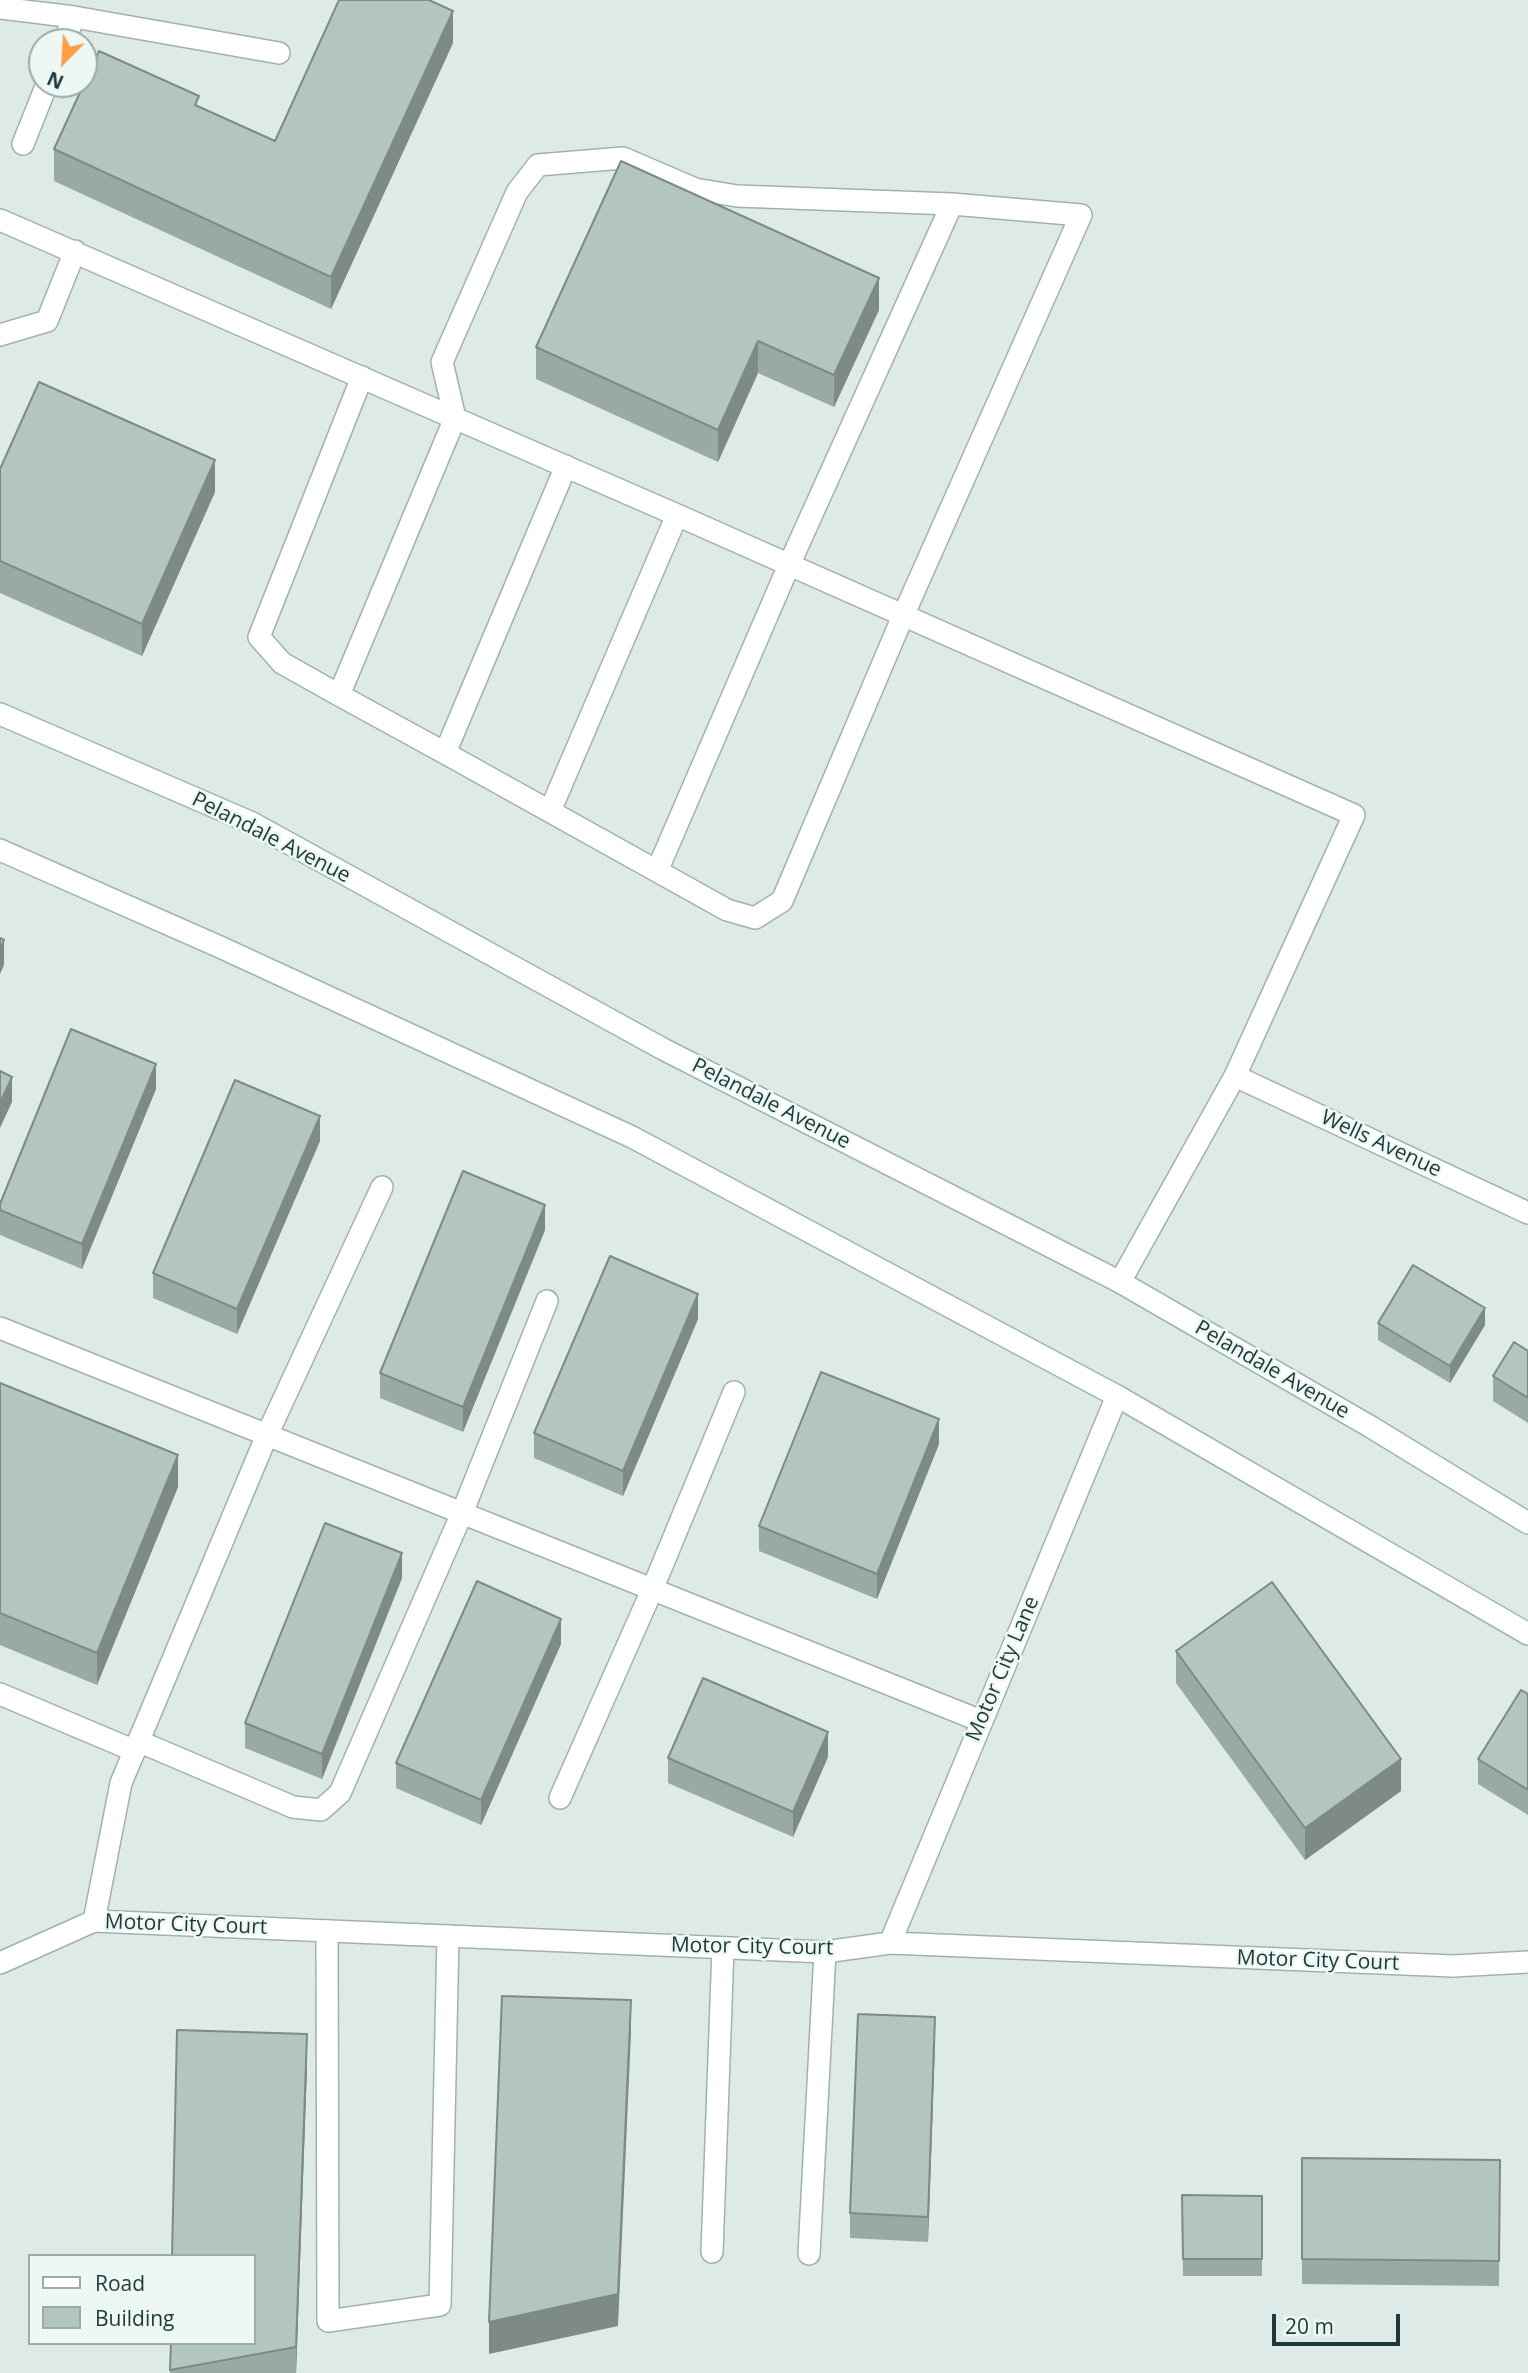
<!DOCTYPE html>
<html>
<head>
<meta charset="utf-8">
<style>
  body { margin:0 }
  #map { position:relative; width:1528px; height:2373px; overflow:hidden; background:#ddeae7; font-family:"Open Sans",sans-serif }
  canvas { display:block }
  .legend { position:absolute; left:28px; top:2254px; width:228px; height:91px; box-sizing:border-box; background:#edf7f4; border:2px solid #9aaba9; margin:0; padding:9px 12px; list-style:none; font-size:21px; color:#1d3a39 }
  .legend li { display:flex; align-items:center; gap:14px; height:35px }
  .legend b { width:35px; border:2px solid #9aaba9 }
  .north { position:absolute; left:28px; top:28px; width:70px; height:70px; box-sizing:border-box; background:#edf7f4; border:2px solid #9aaba9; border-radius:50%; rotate:204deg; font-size:19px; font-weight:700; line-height:28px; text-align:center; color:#1d3a39 }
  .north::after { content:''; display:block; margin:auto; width:24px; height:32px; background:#fe9f47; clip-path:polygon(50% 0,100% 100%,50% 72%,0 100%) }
  .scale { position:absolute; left:1272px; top:2314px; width:128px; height:32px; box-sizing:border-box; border:4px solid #1d3a39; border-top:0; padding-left:9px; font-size:21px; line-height:24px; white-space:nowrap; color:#1d3a39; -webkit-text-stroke:5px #edf7f4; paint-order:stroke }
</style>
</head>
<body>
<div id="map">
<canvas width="1528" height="2373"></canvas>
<ul class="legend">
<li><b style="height:9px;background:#fff"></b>Road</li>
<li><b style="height:19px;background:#b2c5c1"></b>Building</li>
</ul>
<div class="north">N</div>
<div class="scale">20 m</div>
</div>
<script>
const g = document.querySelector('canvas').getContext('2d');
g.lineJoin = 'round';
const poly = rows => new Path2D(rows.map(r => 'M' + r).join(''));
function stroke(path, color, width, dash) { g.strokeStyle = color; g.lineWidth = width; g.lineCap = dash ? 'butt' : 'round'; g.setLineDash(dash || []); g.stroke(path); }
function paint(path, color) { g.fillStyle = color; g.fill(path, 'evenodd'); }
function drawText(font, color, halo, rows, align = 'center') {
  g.font = font + ' "Open Sans",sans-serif'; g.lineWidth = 5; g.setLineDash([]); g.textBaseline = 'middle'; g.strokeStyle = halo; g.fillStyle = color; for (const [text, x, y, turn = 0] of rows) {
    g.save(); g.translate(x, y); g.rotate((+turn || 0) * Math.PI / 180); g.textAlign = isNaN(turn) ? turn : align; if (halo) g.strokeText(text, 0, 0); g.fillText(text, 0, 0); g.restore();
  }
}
const service = poly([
  [0,8,74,17,279,53],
  [64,42,74,17],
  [23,144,47,84],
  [0,220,677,515,1354,815,1235,1076],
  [0,335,47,321,75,251],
  [339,695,455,418,442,362,517,192,538,165,623,158,695,189,737,196,952,204,1081,215,903,616,782,901,755,918,727,910,445,753,339,695,282,663,259,637,362,377],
  [445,753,566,466],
  [550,811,677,515],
  [657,871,789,565,952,204],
  [0,1328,981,1721],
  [0,1694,135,1751],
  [138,1741,293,1807,321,1810,340,1793,462,1513,547,1301],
  [560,1798,652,1590,734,1392],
  [327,1931,328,2321,440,2305,448,1936],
  [0,1963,94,1921,121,1783,267,1435,382,1187],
  [1453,1966,1528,1962],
  [712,2252,723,1948],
  [809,2254,825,1952]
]);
const minor = poly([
  [1120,1282,1235,1076,1528,1213],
  [94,1921,825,1952,890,1943,1453,1966],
  [890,1943,1117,1396]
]);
const secondary = poly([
  [0,714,252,823,663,1049,1120,1282,1371,1427,1528,1523],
  [0,850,220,947,632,1137,1117,1396,1528,1634]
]);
stroke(service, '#a0b2af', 24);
stroke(minor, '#a0b2af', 24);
stroke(secondary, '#9bb7b3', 24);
stroke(service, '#fff', 21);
stroke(minor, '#fff', 21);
stroke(secondary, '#fff', 21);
paint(poly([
  [453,43,331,309,54,181,54,149,199,106,275,141],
  [879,310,834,407,758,373,718,462,536,379,536,347],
  [0,469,215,492,142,656,0,593],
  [156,1089,82,1269,0,1235,0,1204],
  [320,1141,237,1334,153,1298,153,1273],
  [545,1230,463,1432,380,1398,380,1373],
  [698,1319,623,1496,534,1458,534,1433],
  [1378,1323,1485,1325,1450,1383,1378,1340],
  [1528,1351,1528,1423,1493,1401,1493,1376],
  [0,1383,178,1487,97,1685,0,1645],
  [939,1444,877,1599,759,1551,759,1526],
  [402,1578,322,1779,245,1748,245,1723],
  [561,1644,481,1825,396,1788,396,1763],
  [1176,1651,1401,1791,1305,1860,1176,1683],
  [1528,1694,1528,1815,1478,1784,1478,1759],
  [828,1757,793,1837,668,1783,668,1758],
  [935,2042,928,2242,850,2238,850,2213],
  [307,2067,296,2373,170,2373,171,2343],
  [1302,2158,1500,2160,1499,2286,1302,2284],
  [1182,2195,1262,2196,1262,2276,1183,2276]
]), '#99a9a6');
paint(poly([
  [453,11,453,43,331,309,331,277],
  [879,278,879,310,834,407,834,375],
  [758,341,758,373,718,462,718,430],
  [215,460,215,492,142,656,142,624],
  [4,940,4,965,0,974,0,949],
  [156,1064,156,1089,82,1269,82,1244],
  [12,1077,12,1102,0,1128,0,1103],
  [320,1116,320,1141,237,1334,237,1309],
  [545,1205,545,1230,463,1432,463,1407],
  [698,1294,698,1319,623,1496,623,1471],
  [1485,1308,1485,1325,1450,1383,1450,1366],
  [939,1419,939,1444,877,1599,877,1574],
  [178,1455,178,1487,97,1685,97,1653],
  [402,1553,402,1578,322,1779,322,1754],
  [561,1619,561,1644,481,1825,481,1800],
  [828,1732,828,1757,793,1837,793,1812],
  [1401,1759,1401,1791,1305,1860,1305,1828],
  [631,2000,631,2032,618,2326,489,2354,489,2322],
  [935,2017,935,2042,928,2242,928,2217],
  [307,2034,307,2067,296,2373,296,2347]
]), '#7d8a87');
const building = poly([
  [339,0,429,0,453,11,331,277,54,149,99,51,199,96,195,105,275,141,339,0],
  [621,161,879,278,834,375,758,341,718,430,536,347,621,161],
  [39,382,215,460,142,624,0,561,0,469,39,382],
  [0,938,4,940,0,949,0,938],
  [71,1029,156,1064,82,1244,0,1210,0,1204,71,1029],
  [0,1071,12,1077,0,1103,0,1071],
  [235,1080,320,1116,237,1309,153,1273,235,1080],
  [463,1171,545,1205,463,1407,380,1373,463,1171],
  [610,1256,698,1294,623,1471,534,1433,610,1256],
  [1413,1265,1485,1308,1450,1366,1378,1323,1413,1265],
  [1514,1342,1528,1351,1528,1398,1493,1376,1514,1342],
  [821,1372,939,1419,877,1574,759,1526,821,1372],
  [0,1383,178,1455,97,1653,0,1613,0,1383],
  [325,1523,402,1553,322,1754,245,1723,325,1523],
  [477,1581,561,1619,481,1800,396,1763,477,1581],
  [1272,1582,1401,1759,1305,1828,1176,1651,1272,1582],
  [703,1678,828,1732,793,1812,668,1758,703,1678],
  [1521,1690,1528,1694,1528,1790,1478,1759,1521,1690],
  [502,1996,631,2000,618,2294,489,2322,502,1996],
  [858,2014,935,2017,928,2217,850,2213,858,2014],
  [177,2030,307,2034,296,2347,170,2370,171,2343,254,2343,254,2256,172,2256,177,2030],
  [1302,2158,1500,2160,1499,2261,1302,2259,1302,2158],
  [1182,2195,1262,2196,1262,2259,1183,2259,1182,2195]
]);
paint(building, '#b2c5c1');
stroke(building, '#7d8a87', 2);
drawText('21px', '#1d3a39', '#edf7f4', [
  ["Pelandale Avenue",271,838,27],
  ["Pelandale Avenue",771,1104,27],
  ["Wells Avenue",1381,1144,25],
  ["Pelandale Avenue",1272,1370,30],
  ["Motor City Lane",1003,1669,-67],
  ["Motor City Court",186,1925,2],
  ["Motor City Court",752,1947,1],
  ["Motor City Court",1318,1961,2]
]);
</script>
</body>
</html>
